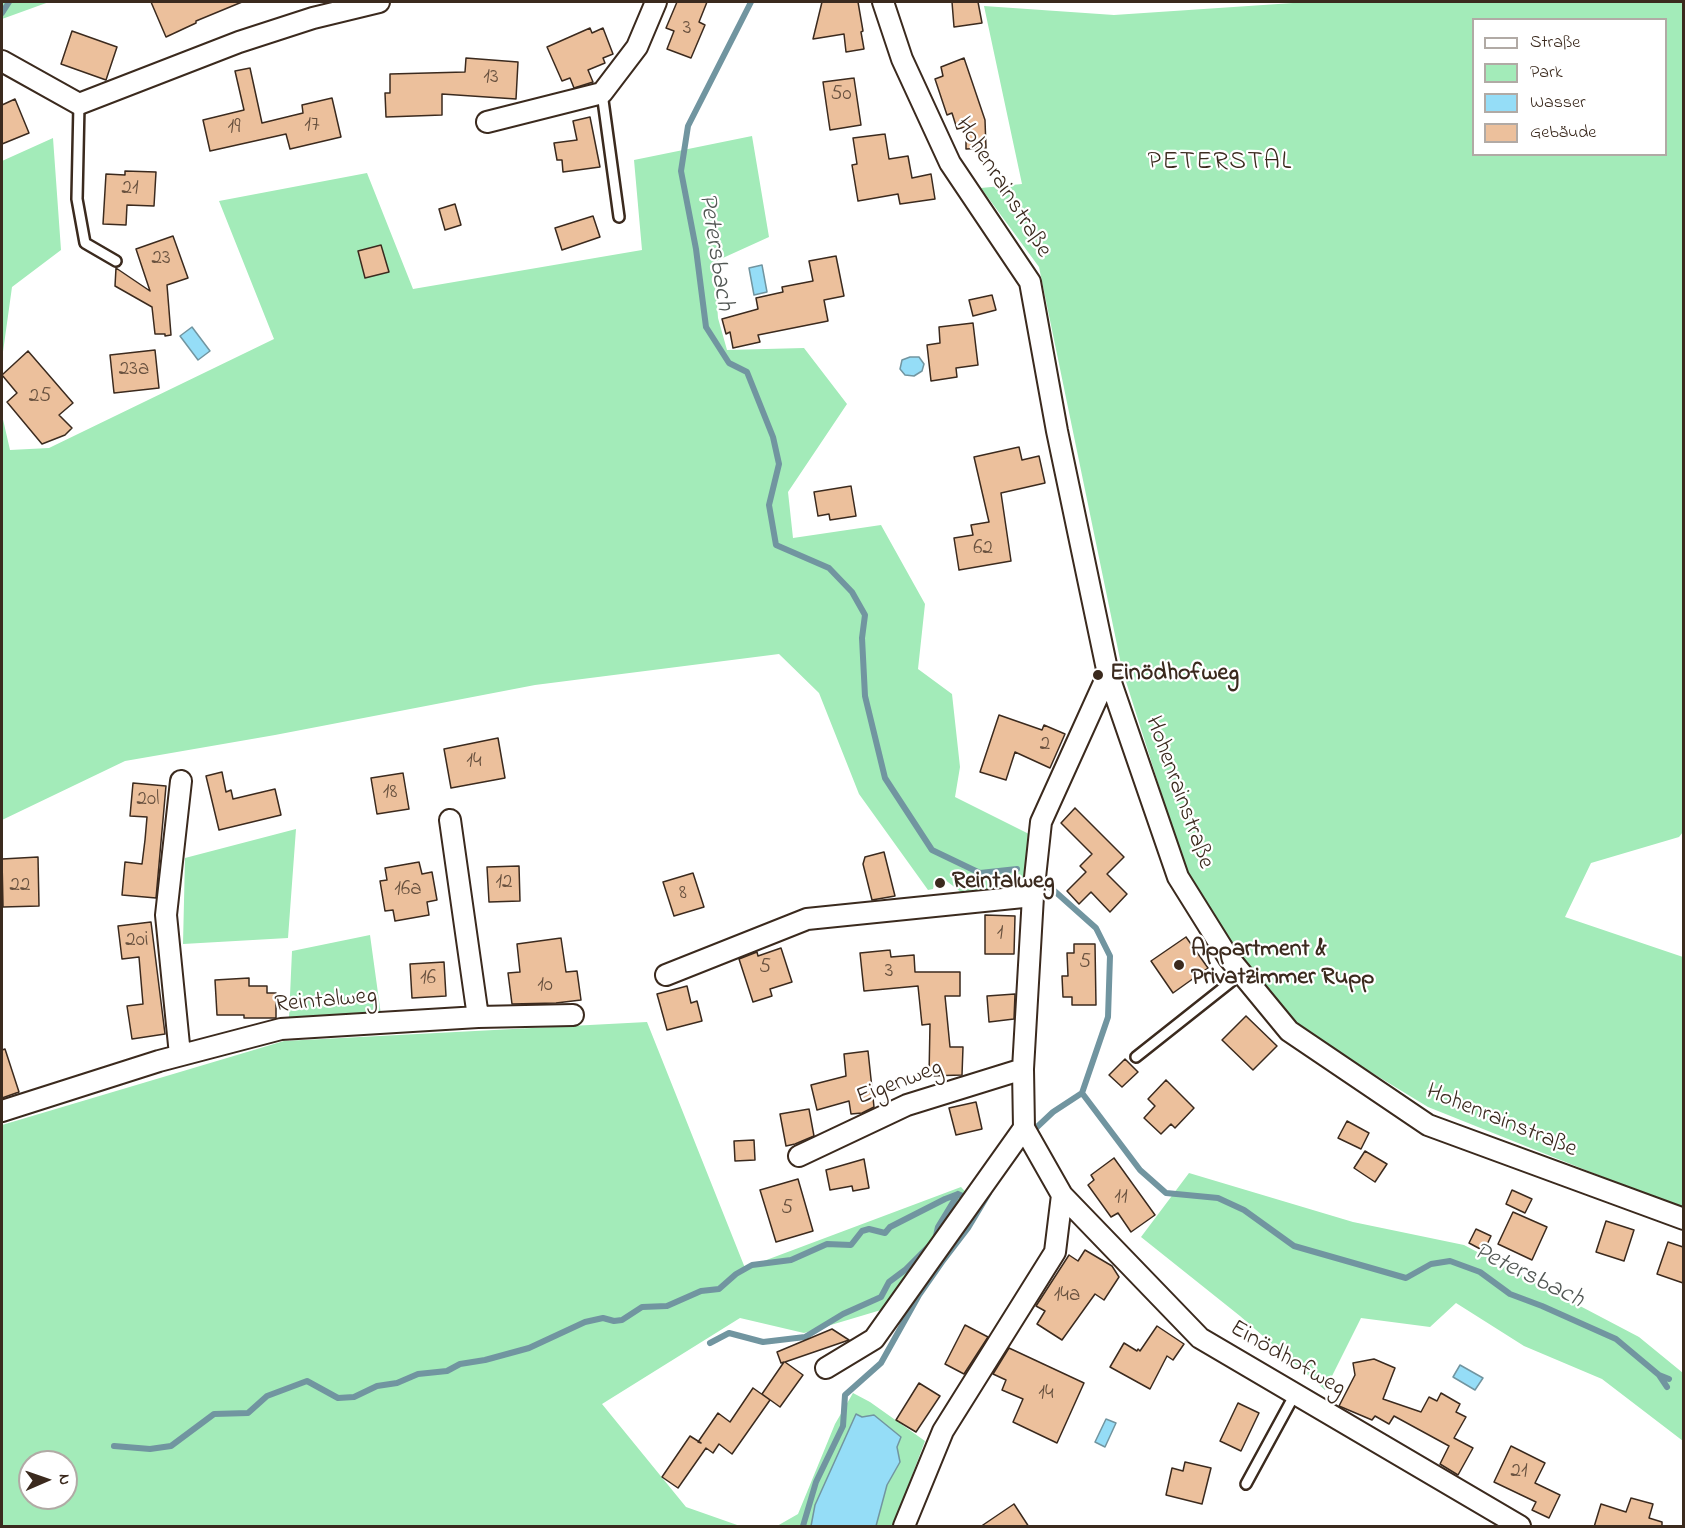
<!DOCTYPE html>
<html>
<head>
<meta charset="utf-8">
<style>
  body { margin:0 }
  #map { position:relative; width:1685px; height:1528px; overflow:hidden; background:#fff; font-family:"Indie Flower",sans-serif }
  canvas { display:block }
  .frame { position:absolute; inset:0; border:3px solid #3b2a1e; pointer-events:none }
  .legend { position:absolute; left:1472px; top:18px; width:195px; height:138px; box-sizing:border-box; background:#fff; border:2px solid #b1aaa5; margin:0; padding:8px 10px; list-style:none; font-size:18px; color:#3b2a1e }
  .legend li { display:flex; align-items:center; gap:12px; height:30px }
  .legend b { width:30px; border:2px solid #b1aaa5 }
  .north { position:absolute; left:18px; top:1450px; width:60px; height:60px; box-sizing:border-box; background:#fff; border:2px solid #b1aaa5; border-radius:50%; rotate:88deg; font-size:16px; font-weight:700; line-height:24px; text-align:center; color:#3b2a1e }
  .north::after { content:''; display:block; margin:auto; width:21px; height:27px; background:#3b2a1e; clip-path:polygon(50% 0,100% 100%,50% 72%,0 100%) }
</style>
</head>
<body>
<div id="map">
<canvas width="1685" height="1528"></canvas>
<div class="frame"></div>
<ul class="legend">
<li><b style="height:8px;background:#fff"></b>Straße</li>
<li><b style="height:16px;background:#a3ebb9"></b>Park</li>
<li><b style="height:16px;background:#95ddf7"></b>Wasser</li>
<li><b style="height:16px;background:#ecc09c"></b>Gebäude</li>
</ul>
<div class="north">N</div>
</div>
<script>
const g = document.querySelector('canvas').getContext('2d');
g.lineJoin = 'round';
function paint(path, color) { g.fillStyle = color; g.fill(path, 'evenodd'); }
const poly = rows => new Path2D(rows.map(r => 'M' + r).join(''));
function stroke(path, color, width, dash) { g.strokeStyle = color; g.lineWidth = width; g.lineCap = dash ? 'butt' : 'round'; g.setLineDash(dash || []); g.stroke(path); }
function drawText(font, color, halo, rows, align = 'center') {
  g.font = font + ' "Indie Flower",sans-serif'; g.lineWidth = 4.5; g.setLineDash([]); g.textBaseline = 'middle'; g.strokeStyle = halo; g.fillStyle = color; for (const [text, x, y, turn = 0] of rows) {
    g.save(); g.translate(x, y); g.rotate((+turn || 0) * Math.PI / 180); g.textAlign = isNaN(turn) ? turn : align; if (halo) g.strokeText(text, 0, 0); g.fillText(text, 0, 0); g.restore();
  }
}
paint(poly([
  [2,2,49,2,2,19],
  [1308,2,1683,2,1683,832,1679,837,1591,863,1565,917,1683,957,1683,1209,1428,1107,1295,1026,1236,951,1186,871,1122,669,1039,267,981,188,1022,184,984,6,1114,15],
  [1474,20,1666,20,1666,154,1474,154],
  [752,136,769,237,714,262,718,318,727,350,804,348,847,404,788,492,793,538,881,525,925,604,918,669,952,694,960,767,955,797,1031,835,1025,890,970,899,944,879,935,880,933,889,928,890,859,794,819,693,779,654,535,685,275,735,125,761,2,820,2,415,10,450,49,448,274,339,219,201,367,173,413,289,642,250,634,160],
  [53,138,61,250,12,287,2,359,2,161],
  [296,829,288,938,183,944,185,858],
  [370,935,381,1015,289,1018,292,951],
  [647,1022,745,1268,961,1187,973,1200,926,1266,881,1310,804,1333,740,1318,602,1404,686,1507,740,1526,2,1526,2,1125,284,1041],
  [30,1462,66,1462,66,1498,30,1498],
  [1189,1173,1353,1222,1464,1245,1639,1337,1683,1373,1683,1441,1602,1379,1524,1346,1456,1303,1430,1327,1361,1318,1325,1390,1240,1316,1141,1237],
  [853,1393,870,1402,925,1441,893,1526,876,1526,887,1485,900,1462,897,1447,856,1414,815,1505,811,1526,820,1526,777,1526,798,1514,835,1424]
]), '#a3ebb9');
const water = poly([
  [762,265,767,292,754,295,749,268,762,265],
  [192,327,210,351,198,360,180,336,192,327],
  [910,357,919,357,924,364,922,371,914,376,905,375,900,369,902,360,910,357],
  [1460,1365,1483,1378,1475,1390,1453,1377,1460,1365],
  [856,1414,862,1417,874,1415,901,1437,897,1447,900,1462,887,1485,876,1526,811,1526,815,1505,856,1414],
  [1106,1419,1116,1423,1105,1447,1095,1442,1106,1419]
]);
paint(water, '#95ddf7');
stroke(water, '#7195a0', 1.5);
stroke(poly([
  [751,2,688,126,681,171,696,249,706,327,729,363,747,372,773,437,779,464,769,505,776,545,829,568,852,592,865,615,862,638,865,696,885,778,932,850,980,873,1017,869],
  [2,13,9,2],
  [1050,887,1096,928,1110,956,1108,1017,1082,1093,1140,1170,1166,1193,1218,1198,1244,1210,1294,1246,1406,1278,1431,1264,1450,1261,1480,1272,1510,1294,1542,1306,1616,1339,1659,1375,1669,1379],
  [1036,1128,1053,1112,1082,1093],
  [710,1343,729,1333,763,1342,805,1337,843,1314,881,1297,889,1282,905,1270,935,1240,938,1227,958,1194],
  [1659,1375,1667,1387],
  [114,1446,150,1449,171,1446,214,1414,248,1413,267,1396,307,1381,338,1398,354,1397,377,1386,397,1383,418,1374,447,1371,460,1364,485,1360,529,1348,585,1322,603,1318,614,1321,622,1320,642,1307,667,1306,701,1291,719,1289,736,1274,752,1265,791,1260,827,1244,851,1245,862,1231,869,1229,885,1233,890,1227,945,1199,958,1194,965,1197],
  [803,1526,816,1482,843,1426,845,1395,881,1363,919,1295,942,1262,968,1228,989,1193]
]), '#7195a0', 6);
const building = poly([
  [151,2,242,2,196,21,196,23,166,37,151,2],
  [677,2,707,2,699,22,705,25,691,58,667,49,674,31,666,28,677,2],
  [822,2,858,2,863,31,861,32,864,49,846,52,844,34,813,39,822,2],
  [952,2,978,2,982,23,954,27,952,2],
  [590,28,592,33,603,28,613,54,603,58,605,63,588,70,593,82,574,88,570,78,562,81,547,47,590,28],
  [72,31,117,47,106,80,61,64,72,31],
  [466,58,518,62,516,99,442,94,442,115,386,117,385,93,390,93,390,74,465,72,466,58],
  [964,58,985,120,986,148,966,149,966,127,957,129,952,113,947,115,935,79,943,76,941,67,964,58],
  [250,68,262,123,303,113,302,105,332,98,341,137,290,149,286,134,210,151,203,120,244,110,235,71,250,68],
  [854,78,861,125,830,130,823,82,854,78],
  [15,99,29,133,2,144,2,105,15,99],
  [590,117,600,167,563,172,562,160,557,160,554,143,577,140,573,121,590,117],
  [885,134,889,159,908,156,912,178,931,174,935,199,900,204,898,194,858,201,852,165,857,164,853,138,885,134],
  [125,171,156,172,154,206,127,205,126,225,103,224,106,174,125,175,125,171],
  [455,204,461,225,445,230,439,209,455,204],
  [593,216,600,237,562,250,555,228,593,216],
  [173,236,188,278,167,285,171,335,165,336,165,334,155,334,152,307,115,286,116,268,150,291,136,249,173,236],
  [381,245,389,272,365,278,358,251,381,245],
  [836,256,844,296,824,300,828,321,758,335,760,342,733,348,730,332,726,334,722,319,758,309,756,298,783,292,782,287,813,281,809,261,836,256],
  [992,295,996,310,973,316,969,300,992,295],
  [973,323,978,365,956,368,957,377,931,381,927,345,940,343,939,327,973,323],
  [155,350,159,388,114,393,110,355,155,350],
  [28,351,73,403,59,415,72,428,65,435,42,444,7,402,17,393,2,375,28,351],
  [1019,447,1022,460,1039,456,1045,483,1001,493,1011,561,959,570,954,538,973,535,971,525,989,522,974,457,1019,447],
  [851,486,856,516,830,520,829,514,818,516,814,492,851,486],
  [999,715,1042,730,1044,725,1065,734,1050,768,1015,752,1006,780,980,772,999,715],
  [498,738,505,778,451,788,444,749,498,738],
  [222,772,226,792,231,790,233,799,275,789,281,815,219,830,206,776,222,772],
  [403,773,409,809,377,814,371,778,403,773],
  [133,783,166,786,156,898,122,895,125,862,142,864,145,840,147,817,130,816,133,783],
  [1075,808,1124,857,1107,874,1127,894,1110,912,1091,892,1079,904,1067,891,1086,872,1080,866,1092,854,1061,823,1075,808],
  [884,852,895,896,872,900,863,864,865,857,884,852],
  [38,857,39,906,3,907,2,859,38,857],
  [419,862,422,874,432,872,437,900,427,902,429,915,395,921,393,910,385,911,380,881,387,880,385,868,419,862],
  [519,866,520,901,489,902,487,867,519,866],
  [693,873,704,907,674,916,663,882,693,873],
  [985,915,1015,916,1014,954,985,954,985,915],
  [151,922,165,1034,132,1039,127,1006,143,1004,139,957,122,959,118,926,151,922],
  [1186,937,1208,968,1173,993,1151,961,1186,937],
  [561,938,566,972,577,971,581,1000,556,1003,512,1004,508,973,520,972,517,944,561,938],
  [1074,944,1095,944,1096,1005,1072,1005,1072,997,1063,997,1062,976,1068,976,1067,953,1074,953,1074,944],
  [781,948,792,982,770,989,772,996,753,1002,739,959,757,952,758,956,781,948],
  [890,950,891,957,914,955,915,972,960,972,960,996,945,996,950,1047,963,1047,962,1075,929,1076,930,1024,922,1025,918,986,864,991,860,953,890,950],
  [444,962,446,996,412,998,410,964,444,962],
  [249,978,249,986,267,986,267,993,276,993,276,1018,244,1018,244,1015,217,1015,215,980,249,978],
  [687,986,691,1003,697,1001,702,1021,667,1030,657,994,687,986],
  [1015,994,1014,1019,989,1022,987,996,1015,994],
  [1246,1016,1277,1046,1253,1070,1222,1040,1246,1016],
  [5,1049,19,1092,2,1098,2,1050,5,1049],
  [868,1051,874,1107,862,1113,851,1114,849,1101,817,1110,811,1085,846,1076,844,1054,868,1051],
  [1125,1059,1138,1072,1122,1087,1109,1075,1125,1059],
  [1166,1080,1194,1108,1175,1128,1171,1124,1161,1134,1144,1118,1155,1106,1148,1099,1166,1080],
  [976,1102,982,1129,956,1135,949,1108,976,1102],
  [809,1109,814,1136,795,1144,786,1146,780,1114,809,1109],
  [1347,1121,1369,1133,1361,1149,1338,1138,1347,1121],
  [754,1140,755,1160,735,1161,734,1141,754,1140],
  [1365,1151,1387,1164,1375,1182,1354,1168,1365,1151],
  [1114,1158,1155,1215,1131,1232,1118,1213,1111,1217,1088,1185,1094,1180,1091,1175,1114,1158],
  [864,1159,869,1188,853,1191,852,1186,830,1190,826,1170,864,1159],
  [798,1179,813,1231,776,1242,760,1190,798,1179],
  [1512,1190,1532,1199,1525,1213,1506,1204,1512,1190],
  [1513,1212,1547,1227,1532,1260,1498,1244,1513,1212],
  [1606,1221,1634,1230,1624,1261,1596,1252,1606,1221],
  [1476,1229,1491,1236,1484,1251,1469,1243,1476,1229],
  [1668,1242,1683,1247,1683,1283,1657,1274,1668,1242],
  [1085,1250,1112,1266,1119,1277,1104,1300,1095,1294,1062,1340,1037,1324,1045,1311,1036,1306,1069,1255,1078,1261,1085,1250],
  [965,1325,988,1337,964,1374,945,1364,965,1325],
  [1157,1326,1184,1344,1173,1360,1167,1356,1150,1389,1110,1367,1124,1343,1137,1351,1138,1349,1140,1351,1157,1326],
  [832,1329,849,1340,785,1362,803,1375,780,1407,762,1394,784,1362,781,1363,777,1352,832,1329],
  [1009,1348,1084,1383,1057,1443,1013,1422,1023,1399,1002,1390,1006,1380,993,1374,1009,1348],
  [1374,1359,1395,1368,1383,1399,1421,1412,1429,1397,1437,1401,1441,1393,1460,1404,1456,1412,1466,1417,1454,1438,1473,1448,1458,1475,1440,1464,1449,1446,1394,1416,1389,1424,1375,1416,1372,1420,1339,1406,1355,1375,1353,1363,1374,1359],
  [919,1383,940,1396,916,1432,896,1420,919,1383],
  [753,1388,770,1400,732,1454,719,1444,713,1453,706,1448,678,1488,662,1477,690,1436,701,1443,698,1442,718,1413,730,1422,753,1388],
  [1238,1403,1259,1413,1241,1451,1220,1441,1238,1403],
  [1511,1446,1545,1463,1535,1483,1560,1495,1549,1518,1532,1510,1536,1502,1494,1482,1511,1446],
  [1185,1462,1211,1468,1202,1504,1166,1495,1172,1468,1183,1471,1185,1462],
  [1631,1498,1653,1504,1649,1518,1662,1522,1662,1527,1594,1527,1601,1504,1626,1512,1631,1498],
  [1014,1504,1029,1527,980,1527,1014,1504]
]);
paint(building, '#ecc09c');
stroke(building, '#3b2a1e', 1.5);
const lane = poly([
  [602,93,619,217],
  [79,104,77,199,85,243,116,261],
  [1136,1057,1242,973],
  [1246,1484,1295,1394]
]);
const street = poly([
  [883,2,902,59,950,163,1030,282,1057,431,1108,674,1178,877,1228,957,1289,1031,1428,1125,1684,1219],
  [2,61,79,104,239,42,313,18,379,2],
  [487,122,602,93,637,47,656,2],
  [1108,674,1041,822,1033,896,1023,1069,1024,1128,1062,1195,1200,1338,1520,1526],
  [450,820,478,1017],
  [666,975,807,919,1033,896],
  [180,1055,166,915,181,781],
  [2,1111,159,1061,281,1029,478,1017,573,1015],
  [799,1156,907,1105,1023,1069],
  [826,1368,874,1339,1024,1128],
  [904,1526,943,1431,1055,1252,1062,1195]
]);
stroke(lane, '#3b2a1e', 14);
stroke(street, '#3b2a1e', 24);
stroke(lane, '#fff', 9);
stroke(street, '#fff', 20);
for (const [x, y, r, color] of [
  [1098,675,6,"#3b2a1e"],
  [940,883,6,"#3b2a1e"],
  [1179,965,6,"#3b2a1e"]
]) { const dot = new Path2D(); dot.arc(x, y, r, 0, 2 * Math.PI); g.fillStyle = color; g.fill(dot); stroke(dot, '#fff', 2); }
drawText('21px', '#67503e', null, [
  ["3",687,30],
  ["13",491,79],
  ["50",841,96],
  ["17",312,127],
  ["19",234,129],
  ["21",130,190],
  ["23",161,260],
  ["23a",134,371],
  ["25",40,398],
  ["62",983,550],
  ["2",1045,746],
  ["14",474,763],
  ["18",390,794],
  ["20l",148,801],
  ["12",504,884],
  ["22",20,887],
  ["16a",408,891],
  ["8",683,895],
  ["1",1000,935],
  ["20i",137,942],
  ["5",1085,964],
  ["5",765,969],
  ["3",889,973],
  ["16",428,980],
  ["10",545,987],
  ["11",1121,1199],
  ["5",787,1210],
  ["14a",1067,1297],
  ["14",1046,1395],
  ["21",1519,1473]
]);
drawText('24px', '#3b2a1e', '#fff', [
  ["Hohenrainstraße",1002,188,58],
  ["Hohenrainstraße",1178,793,70],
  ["Reintalweg",326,1002,-5],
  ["Eigenweg",900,1084,-21],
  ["Hohenrainstraße",1501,1122,22],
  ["Einödhofweg",1287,1360,30]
]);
drawText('bold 24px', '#3b2a1e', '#fff', [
  ["Einödhofweg",1110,675],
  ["Reintalweg",952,883],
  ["Appartment &",1191,951],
  ["Privatzimmer Rupp",1191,979]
], 'left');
g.letterSpacing = '1.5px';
drawText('26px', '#3b2a1e', '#fff', [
  ["PETERSTAL",1220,164]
]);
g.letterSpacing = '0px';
drawText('italic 26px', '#525754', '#fff', [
  ["Petersbach",714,252,81],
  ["Petersbach",1528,1277,26]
]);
</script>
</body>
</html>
